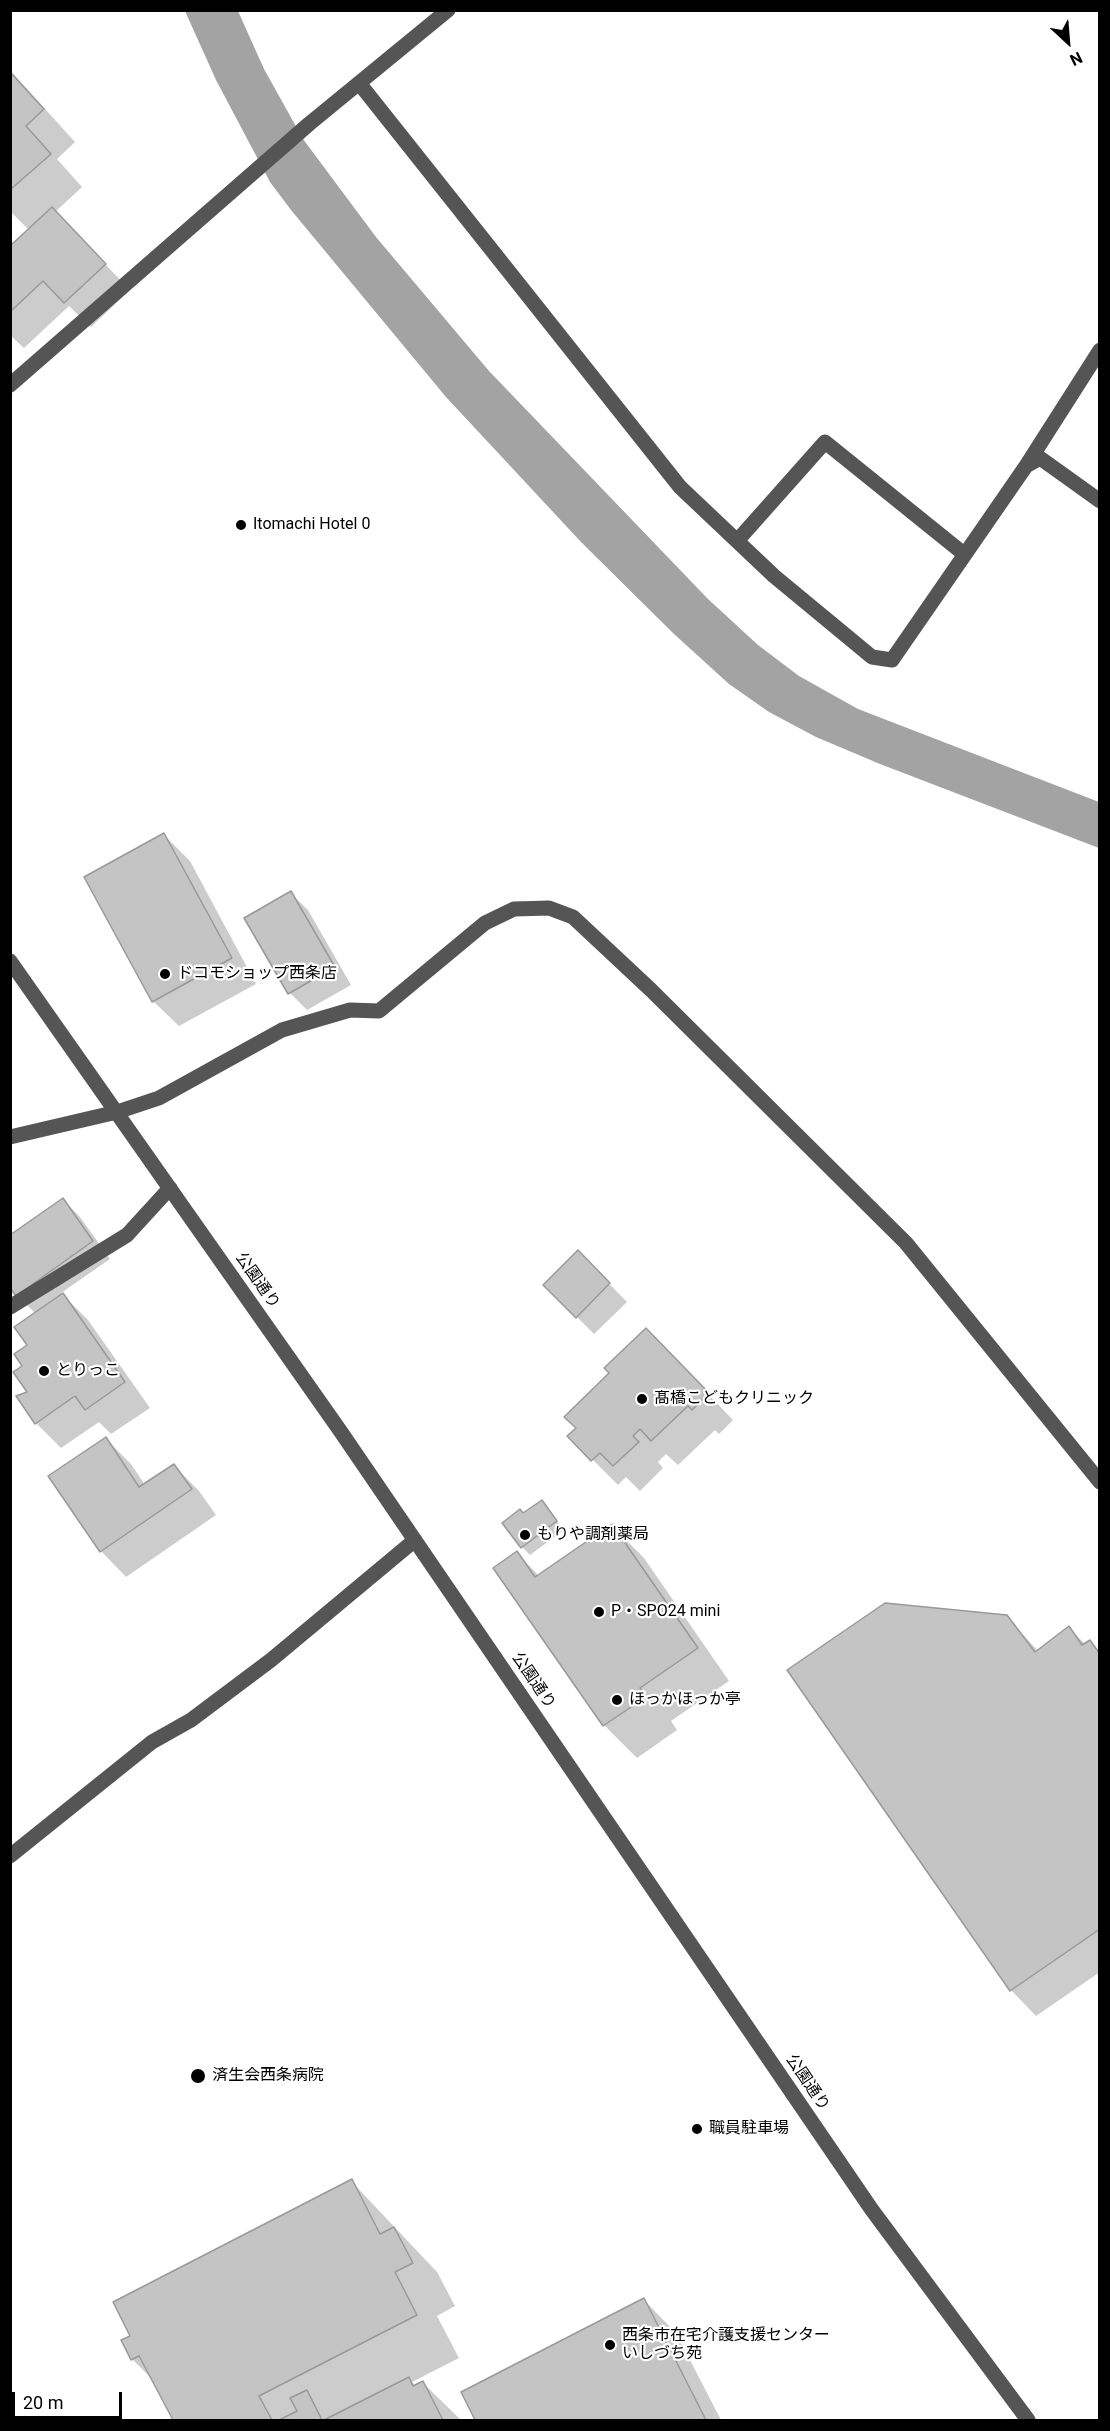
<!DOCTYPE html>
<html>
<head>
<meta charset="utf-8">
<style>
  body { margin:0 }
  #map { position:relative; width:1110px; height:2431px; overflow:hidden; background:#fff; font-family:Roboto,sans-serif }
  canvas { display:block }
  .frame { position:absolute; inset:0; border:12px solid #000; pointer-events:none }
  .north { position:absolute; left:1038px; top:12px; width:60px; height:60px; -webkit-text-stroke:4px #fff; paint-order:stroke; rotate:154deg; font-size:16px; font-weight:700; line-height:24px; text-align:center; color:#000 }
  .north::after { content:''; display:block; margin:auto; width:21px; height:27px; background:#000; clip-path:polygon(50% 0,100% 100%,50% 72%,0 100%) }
  .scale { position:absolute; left:12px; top:2392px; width:110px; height:27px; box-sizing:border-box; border:3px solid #000; border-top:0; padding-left:8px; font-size:18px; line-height:21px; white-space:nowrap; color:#000; -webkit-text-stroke:4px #fff; paint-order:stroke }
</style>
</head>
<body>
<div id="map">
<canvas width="1110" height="2431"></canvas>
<div class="frame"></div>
<div class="north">N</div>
<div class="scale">20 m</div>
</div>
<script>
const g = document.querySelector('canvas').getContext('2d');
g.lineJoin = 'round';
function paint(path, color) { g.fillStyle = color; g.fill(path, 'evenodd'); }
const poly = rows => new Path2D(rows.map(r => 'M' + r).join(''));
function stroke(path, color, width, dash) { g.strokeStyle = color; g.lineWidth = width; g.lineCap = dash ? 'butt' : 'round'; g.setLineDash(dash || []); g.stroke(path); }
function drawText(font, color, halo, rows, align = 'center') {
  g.font = font + ' Roboto,"Noto Sans JP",sans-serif'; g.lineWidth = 4.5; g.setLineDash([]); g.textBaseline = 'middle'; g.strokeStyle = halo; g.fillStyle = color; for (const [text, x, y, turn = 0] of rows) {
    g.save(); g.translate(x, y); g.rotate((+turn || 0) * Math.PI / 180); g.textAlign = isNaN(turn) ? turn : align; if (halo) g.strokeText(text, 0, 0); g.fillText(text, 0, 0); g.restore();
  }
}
paint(poly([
  [185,11,238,11,264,69,303,139,376,237,489,371,708,599,758,645,799,676,858,709,1099,802,1099,848,880,764,816,737,769,712,729,684,674,634,581,542,446,397,291,210,270,182,216,80]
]), '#a3a3a3');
paint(poly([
  [10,70,75,142,57,159,82,187,55,212,130,290,91,327,69,306,24,348,10,335,10,248,29,230,10,211],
  [164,835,190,861,256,984,179,1026,153,1001],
  [290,893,308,910,351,985,307,1010,290,993,246,918],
  [63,1200,80,1217,110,1259,61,1293,88,1320,150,1408,111,1434,99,1422,61,1448,36,1423,24,1366,36,1314,17,1295],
  [578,1252,627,1302,594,1334,545,1285],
  [671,1355,733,1420,719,1434,715,1430,678,1465,666,1454,658,1462,663,1468,640,1491,626,1477,618,1485,569,1436],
  [106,1439,131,1464,145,1485,174,1466,199,1491,216,1515,126,1577,101,1551],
  [542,1502,564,1530,530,1555,522,1547,523,1515],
  [612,1526,644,1558,729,1681,671,1721,677,1730,637,1758,604,1725,495,1568,517,1553,539,1576],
  [1006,1616,1038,1651,1069,1628,1086,1645,1090,1642,1100,1652,1100,1972,1036,2016,1011,1990],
  [351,2181,437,2272,455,2306,437,2316,459,2358,412,2382,416,2386,423,2383,461,2420,175,2420,154,2381,132,2359,133,2336],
  [644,2300,676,2333,721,2420,477,2420,463,2393]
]), '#0003');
const building = poly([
  [10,72,44,109,26,126,51,154,10,190,10,72],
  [52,207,106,264,64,303,43,281,10,312,10,246,52,207],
  [164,833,232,958,152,1002,84,877,164,833],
  [291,891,335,967,288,994,244,918,291,891],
  [63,1198,93,1241,16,1296,10,1288,10,1235,63,1198],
  [578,1250,610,1283,576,1318,543,1285,578,1250],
  [63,1293,125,1382,85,1410,75,1396,35,1424,16,1396,27,1392,13,1372,22,1366,14,1354,27,1345,14,1327,63,1293],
  [646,1328,709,1393,692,1410,688,1406,651,1441,640,1429,633,1436,639,1442,613,1466,600,1453,591,1461,567,1436,576,1428,564,1417,609,1373,604,1368,646,1328],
  [106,1437,139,1487,174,1464,192,1489,100,1552,48,1476,106,1437],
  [542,1500,557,1521,521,1548,502,1523,520,1509,523,1513,542,1500],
  [612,1524,698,1648,640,1688,646,1697,603,1726,493,1568,517,1551,535,1577,612,1524],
  [885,1603,1007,1615,1035,1652,1069,1626,1082,1645,1090,1640,1100,1654,1100,1929,1010,1991,787,1670,885,1603],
  [352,2179,380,2234,394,2227,413,2263,395,2272,417,2315,259,2396,272,2420,173,2420,139,2356,131,2360,121,2340,130,2336,113,2302,352,2179],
  [644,2298,706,2420,475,2420,461,2392,644,2298],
  [409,2377,413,2386,423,2381,443,2420,324,2420,409,2377],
  [307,2390,322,2420,279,2420,297,2411,290,2398,307,2390]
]);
paint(building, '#c4c4c4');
stroke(building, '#999', 1.5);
stroke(poly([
  [359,83,680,487,774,576,872,657,892,660,1026,466,1040,458,1100,501],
  [10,385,309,124,448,10],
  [1026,466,1100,350],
  [737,541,825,442,964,554],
  [10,961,341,1432,872,2210,1028,2420],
  [10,1137,117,1112,159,1098,282,1030,350,1010,379,1011,485,923,514,909,549,908,573,917,651,990,906,1243,1100,1482],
  [10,1307,127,1235,170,1188],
  [10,1856,152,1742,191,1720,271,1660,415,1540]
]), '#555', 15);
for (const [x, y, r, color] of [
  [241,525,6,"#000"],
  [165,974,6,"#000"],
  [44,1371,6,"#000"],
  [642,1399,6,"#000"],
  [525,1535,6,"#000"],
  [599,1612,6,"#000"],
  [617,1700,6,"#000"],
  [198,2076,8,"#000"],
  [697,2129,6,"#000"],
  [610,2345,6,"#000"]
]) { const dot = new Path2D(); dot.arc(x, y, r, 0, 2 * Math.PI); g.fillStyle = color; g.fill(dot); stroke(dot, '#fff', 2); }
drawText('16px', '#000', '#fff', [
  ["Itomachi Hotel 0",253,525],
  ["ドコモショップ西条店",177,974],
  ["とりっこ",56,1371],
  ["髙橋こどもクリニック",654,1399],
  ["もりや調剤薬局",537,1535],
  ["P・SPO24 mini",611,1612],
  ["ほっかほっか亭",629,1700],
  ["済生会西条病院",212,2076],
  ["職員駐車場",709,2129],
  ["西条市在宅介護支援センター",622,2336],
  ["いしづち苑",622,2354]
], 'left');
drawText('16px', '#000', '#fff', [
  ["公園通り",257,1281,55],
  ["公園通り",533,1681,56],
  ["公園通り",807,2083,56]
]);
</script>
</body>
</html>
